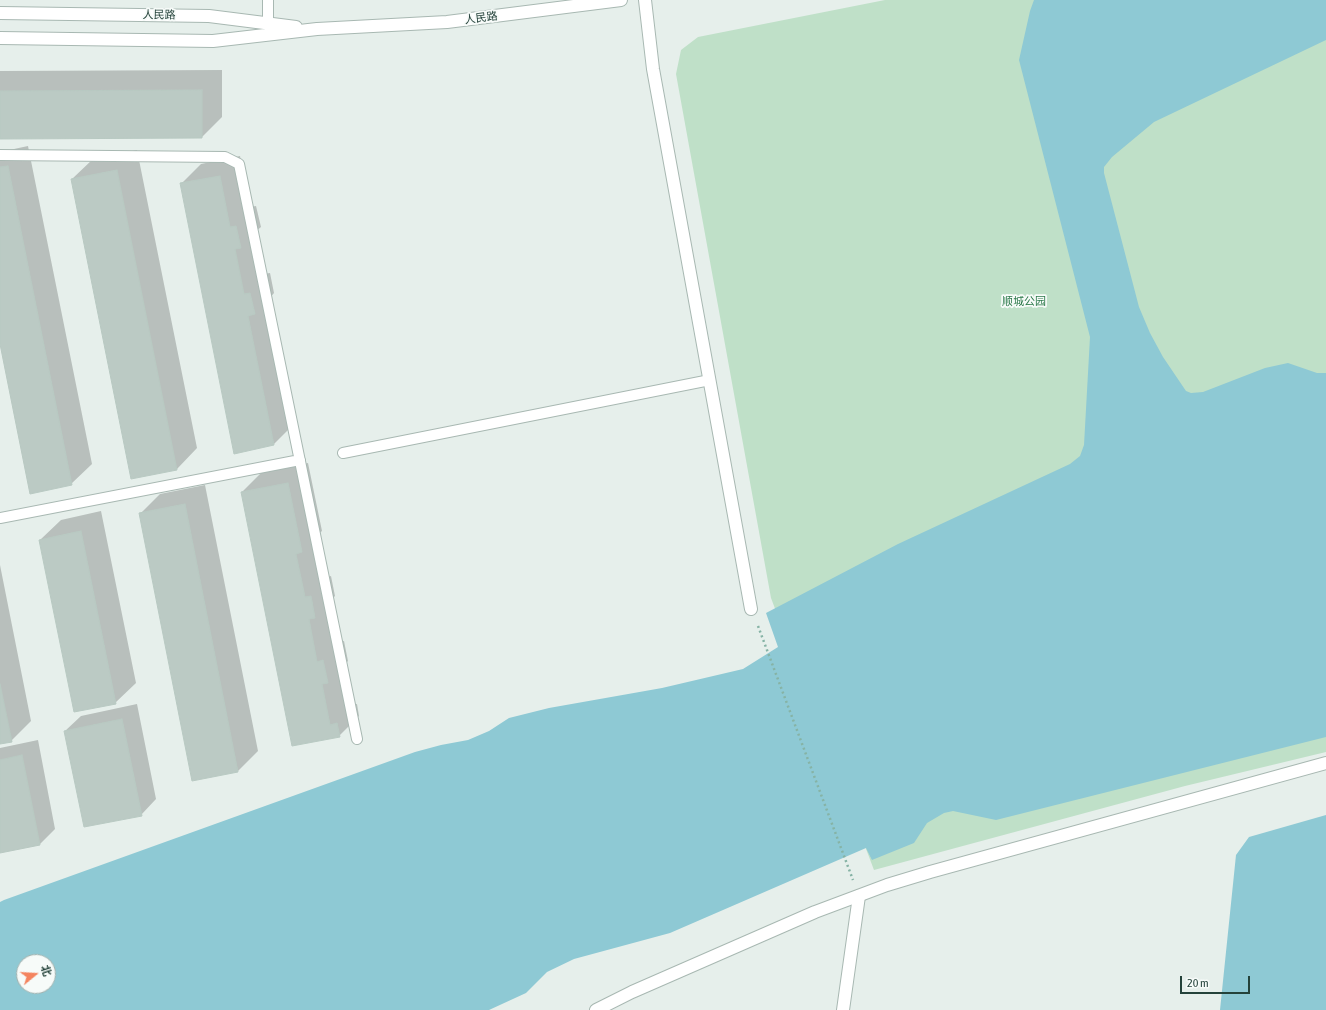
<!DOCTYPE html>
<html>
<head>
<meta charset="utf-8">
<style>
  body { margin:0 }
  #map { position:relative; width:1326px; height:1010px; overflow:hidden; background:#e6efeb; font-family:"Asap Condensed","Noto Sans SC",sans-serif }
  canvas { display:block }
  .north { position:absolute; left:16px; top:954px; width:40px; height:40px; box-sizing:border-box; background:#f7fbf9; border:1px solid #a3b1ad; border-radius:50%; rotate:72deg; font-size:11px; font-weight:700; line-height:16px; text-align:center; color:#24423a }
  .north::after { content:''; display:block; margin:auto; width:14px; height:18px; background:#f4845f; clip-path:polygon(50% 0,100% 100%,50% 72%,0 100%) }
  .scale { position:absolute; left:1180px; top:976px; width:70px; height:18px; box-sizing:border-box; border:2px solid #24423a; border-top:0; padding-left:5px; font-size:12px; line-height:14px; white-space:nowrap; color:#24423a; -webkit-text-stroke:3px #f7fbf9; paint-order:stroke }
</style>
</head>
<body>
<div id="map">
<canvas width="1326" height="1010"></canvas>
<div class="north">北</div>
<div class="scale">20 m</div>
</div>
<script>
const g = document.querySelector('canvas').getContext('2d');
g.lineJoin = 'round';
function paint(path, color) { g.fillStyle = color; g.fill(path, 'evenodd'); }
const poly = rows => new Path2D(rows.map(r => 'M' + r).join(''));
function stroke(path, color, width, dash) { g.strokeStyle = color; g.lineWidth = width; g.lineCap = dash ? 'butt' : 'round'; g.setLineDash(dash || []); g.stroke(path); }
function drawText(font, color, halo, rows, align = 'center') {
  g.font = font + ' "Asap Condensed","Noto Sans SC",sans-serif'; g.lineWidth = 3.5; g.setLineDash([]); g.textBaseline = 'middle'; g.strokeStyle = halo; g.fillStyle = color; for (const [text, x, y, turn = 0] of rows) {
    g.save(); g.translate(x, y); g.rotate((+turn || 0) * Math.PI / 180); g.textAlign = isNaN(turn) ? turn : align; if (halo) g.strokeText(text, 0, 0); g.fillText(text, 0, 0); g.restore();
  }
}
paint(poly([
  [885,0,1326,0,1326,752,1185,786,874,870,771,598,676,74,681,50,698,37]
]), '#bfe0c8');
paint(poly([
  [1034,0,1326,0,1326,40,1154,122,1112,157,1104,167,1104,173,1139,307,1150,333,1163,357,1186,391,1191,393,1203,392,1265,368,1288,363,1317,373,1326,373,1326,737,996,820,953,811,944,813,927,823,914,843,872,860,866,848,670,933,574,959,547,972,526,993,489,1010,0,1010,0,902,4,900,415,752,441,745,468,740,489,731,509,718,549,708,662,688,743,669,778,647,766,613,898,544,1070,464,1080,456,1084,445,1090,337,1019,60,1030,11],
  [24,962,48,962,48,986,24,986],
  [1326,815,1326,1010,1220,1010,1236,855,1249,837]
]), '#8ec9d4');
paint(poly([
  [222,70,222,117,202,137,0,138,0,71],
  [28,146,92,464,71,484,0,339,0,152],
  [137,150,197,448,177,469,132,478,72,179,93,159],
  [240,156,250,207,256,206,261,227,255,232,264,274,270,273,274,293,269,299,294,424,274,444,181,184,201,164],
  [308,463,322,531,316,536,325,578,331,576,335,596,329,602,337,642,344,641,348,661,342,667,350,705,357,704,359,716,339,736,293,745,242,492,262,472],
  [205,485,258,751,238,771,140,514,160,494],
  [101,511,136,683,115,703,40,540,61,520],
  [0,565,31,721,11,741,0,743],
  [137,704,156,799,141,815,65,731,81,716],
  [38,740,55,829,40,844,0,852,0,748]
]), '#0003');
const building = poly([
  [202,90,202,138,0,139,0,91,202,90],
  [8,166,72,485,30,494,0,344,0,167,8,166],
  [117,170,177,470,131,479,71,179,117,170],
  [220,176,230,227,236,226,241,248,235,249,244,294,250,293,255,314,248,316,274,445,234,454,180,183,220,176],
  [288,483,302,552,296,554,305,597,311,596,315,618,309,619,317,662,323,660,328,683,322,684,330,725,337,723,340,737,292,746,241,492,288,483],
  [185,504,238,772,192,781,139,513,185,504],
  [81,531,116,704,74,712,39,540,81,531],
  [0,684,12,742,0,744,0,684],
  [122,719,142,816,84,827,64,731,122,719],
  [22,755,40,845,0,853,0,760,22,755]
]);
paint(building, '#bbcac4');
stroke(building, '#b8c9c2', 1);
const service = poly([
  [268,0,268,23],
  [0,155,225,157,239,164,357,739],
  [343,453,710,380],
  [0,518,300,460]
]);
const minor = poly([
  [645,0,653,69,751,609],
  [843,1010,859,896]
]);
const tertiary = poly([
  [0,13,209,16,296,27],
  [0,38,213,41,317,29,447,22,621,0],
  [596,1010,632,992,815,912,887,885,930,872,1326,763]
]);
stroke(service, '#a8b8b2', 12);
stroke(minor, '#a8b8b2', 14);
stroke(tertiary, '#a8b8b2', 14);
stroke(poly([
  [758,626,853,880]
]), '#86b3a5', 2.5, [2, 3]);
stroke(service, '#fff', 10);
stroke(minor, '#fff', 12);
stroke(tertiary, '#fff', 12);
drawText('11px', '#24423a', '#f7fbf9', [
  ["人民路",159,15,1],
  ["人民路",481,18,-7]
]);
drawText('11px', '#2d7a4b', '#f7fbf9', [
  ["顺城公园",1024,302]
]);
</script>
</body>
</html>
